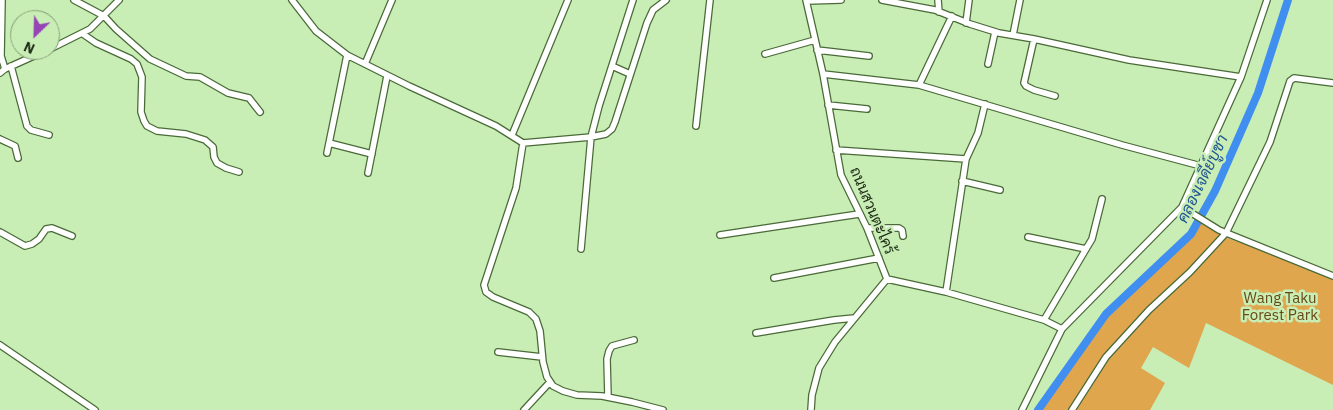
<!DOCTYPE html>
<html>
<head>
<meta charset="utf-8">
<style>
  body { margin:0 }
  #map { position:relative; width:1333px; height:410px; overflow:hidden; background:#c8edb5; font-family:"IBM Plex Sans",sans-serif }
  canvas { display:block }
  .north { position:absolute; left:10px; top:10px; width:50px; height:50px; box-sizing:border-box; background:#c8edb5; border:1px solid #85a177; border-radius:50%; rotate:204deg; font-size:14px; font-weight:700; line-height:20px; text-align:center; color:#212f19 }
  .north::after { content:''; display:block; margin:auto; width:18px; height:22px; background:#9545b5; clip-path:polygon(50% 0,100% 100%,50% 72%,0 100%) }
</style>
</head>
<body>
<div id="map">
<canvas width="1333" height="410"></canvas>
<div class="north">N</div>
</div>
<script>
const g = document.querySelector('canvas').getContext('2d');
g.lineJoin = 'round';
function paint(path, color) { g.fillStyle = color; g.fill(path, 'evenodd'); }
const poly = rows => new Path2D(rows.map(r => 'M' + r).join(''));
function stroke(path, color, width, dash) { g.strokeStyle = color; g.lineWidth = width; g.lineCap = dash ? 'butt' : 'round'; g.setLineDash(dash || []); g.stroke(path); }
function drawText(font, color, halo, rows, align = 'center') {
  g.font = font + ' "IBM Plex Sans",Sarabun,sans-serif'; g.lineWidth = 5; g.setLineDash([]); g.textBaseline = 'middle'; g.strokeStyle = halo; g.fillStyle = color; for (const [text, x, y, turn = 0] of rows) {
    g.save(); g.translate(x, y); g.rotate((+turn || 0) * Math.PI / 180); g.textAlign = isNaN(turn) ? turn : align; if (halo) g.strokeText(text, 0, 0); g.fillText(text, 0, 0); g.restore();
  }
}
paint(poly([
  [1200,219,1227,238,1279,256,1333,280,1333,385,1206,323,1189,368,1153,347,1141,368,1165,383,1150,410,1038,410,1106,314,1191,234]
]), '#e0a64e');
stroke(poly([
  [1038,410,1106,314,1191,234,1215,191,1258,93,1288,0]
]), '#408ff0', 8);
const minor = poly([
  [2,0,1,56,5,69],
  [74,0,104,16,116,29,150,59,186,76,200,77,228,93,249,98,260,112],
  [292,0,316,31,347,55,409,86,496,126,523,143,591,137,606,134,612,129,615,122,647,23,653,10,666,0],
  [806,0,823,74,841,175,867,228,887,279,835,342,819,368,812,395,811,410],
  [882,0,935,10,970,24,999,33,1034,39,1129,60,1241,77],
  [938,0,939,12],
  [807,1,841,0],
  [966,23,969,0],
  [83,34,96,43,131,59,137,64,142,77,141,112,144,121,147,126,157,131,186,134,205,140,213,147,214,157,217,163,226,168,239,172],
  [1013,35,1020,0],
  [1034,39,1024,83,1026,86,1034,90,1055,96],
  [50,49,90,29,119,0],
  [817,50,869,56],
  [765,54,815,40],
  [365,64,392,0],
  [988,64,995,32],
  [11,66,27,126,31,130,49,135],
  [612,66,630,74],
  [0,73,5,69,47,50],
  [823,74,919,85,952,16],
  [919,85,1122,145,1201,166],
  [828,105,867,109],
  [696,126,710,0],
  [512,135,568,0],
  [0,139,15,146,18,158],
  [329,143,372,154],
  [523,143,516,188,484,285,486,292,493,297,529,312,536,319,540,331,543,362,547,377,553,386,563,391,577,395,602,396,632,402,663,410],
  [836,150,966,159],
  [327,153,347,55],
  [368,173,387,76],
  [962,181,1000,190],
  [1182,207,1219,230,1333,276],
  [867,228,899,228,902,230,903,236],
  [0,232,25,246,32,244,39,239,46,229,52,228,72,236],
  [720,235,859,214],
  [1028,237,1086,249],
  [581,249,591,137,599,106,633,0],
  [774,278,879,258],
  [887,279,946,292,1044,320,1062,329,1182,207,1241,77,1267,0],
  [946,292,966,159,978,133,985,104],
  [1044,320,1086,249,1092,239,1102,199],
  [756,333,834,320,854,318],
  [0,345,95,410],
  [498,352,542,357],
  [608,397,607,359,609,351,612,346,634,340],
  [524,410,550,382],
  [1022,410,1062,329],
  [1072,410,1106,357,1149,310,1190,272,1226,233,1270,142,1290,81,1294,78,1333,83]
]);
stroke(minor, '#4a6a38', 8);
stroke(minor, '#fff', 5.5);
drawText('15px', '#212f19', '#c8edb5', [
  ["ถนนสวนตะไคร้",872,211,67]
]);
drawText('15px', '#684816', '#c8edb5', [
  ["Wang Taku",1280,299],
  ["Forest Park",1280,316]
]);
drawText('italic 16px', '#1f5392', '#c8edb5', [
  ["คลองเจดีย์บูชา",1203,179,-64]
]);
</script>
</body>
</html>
